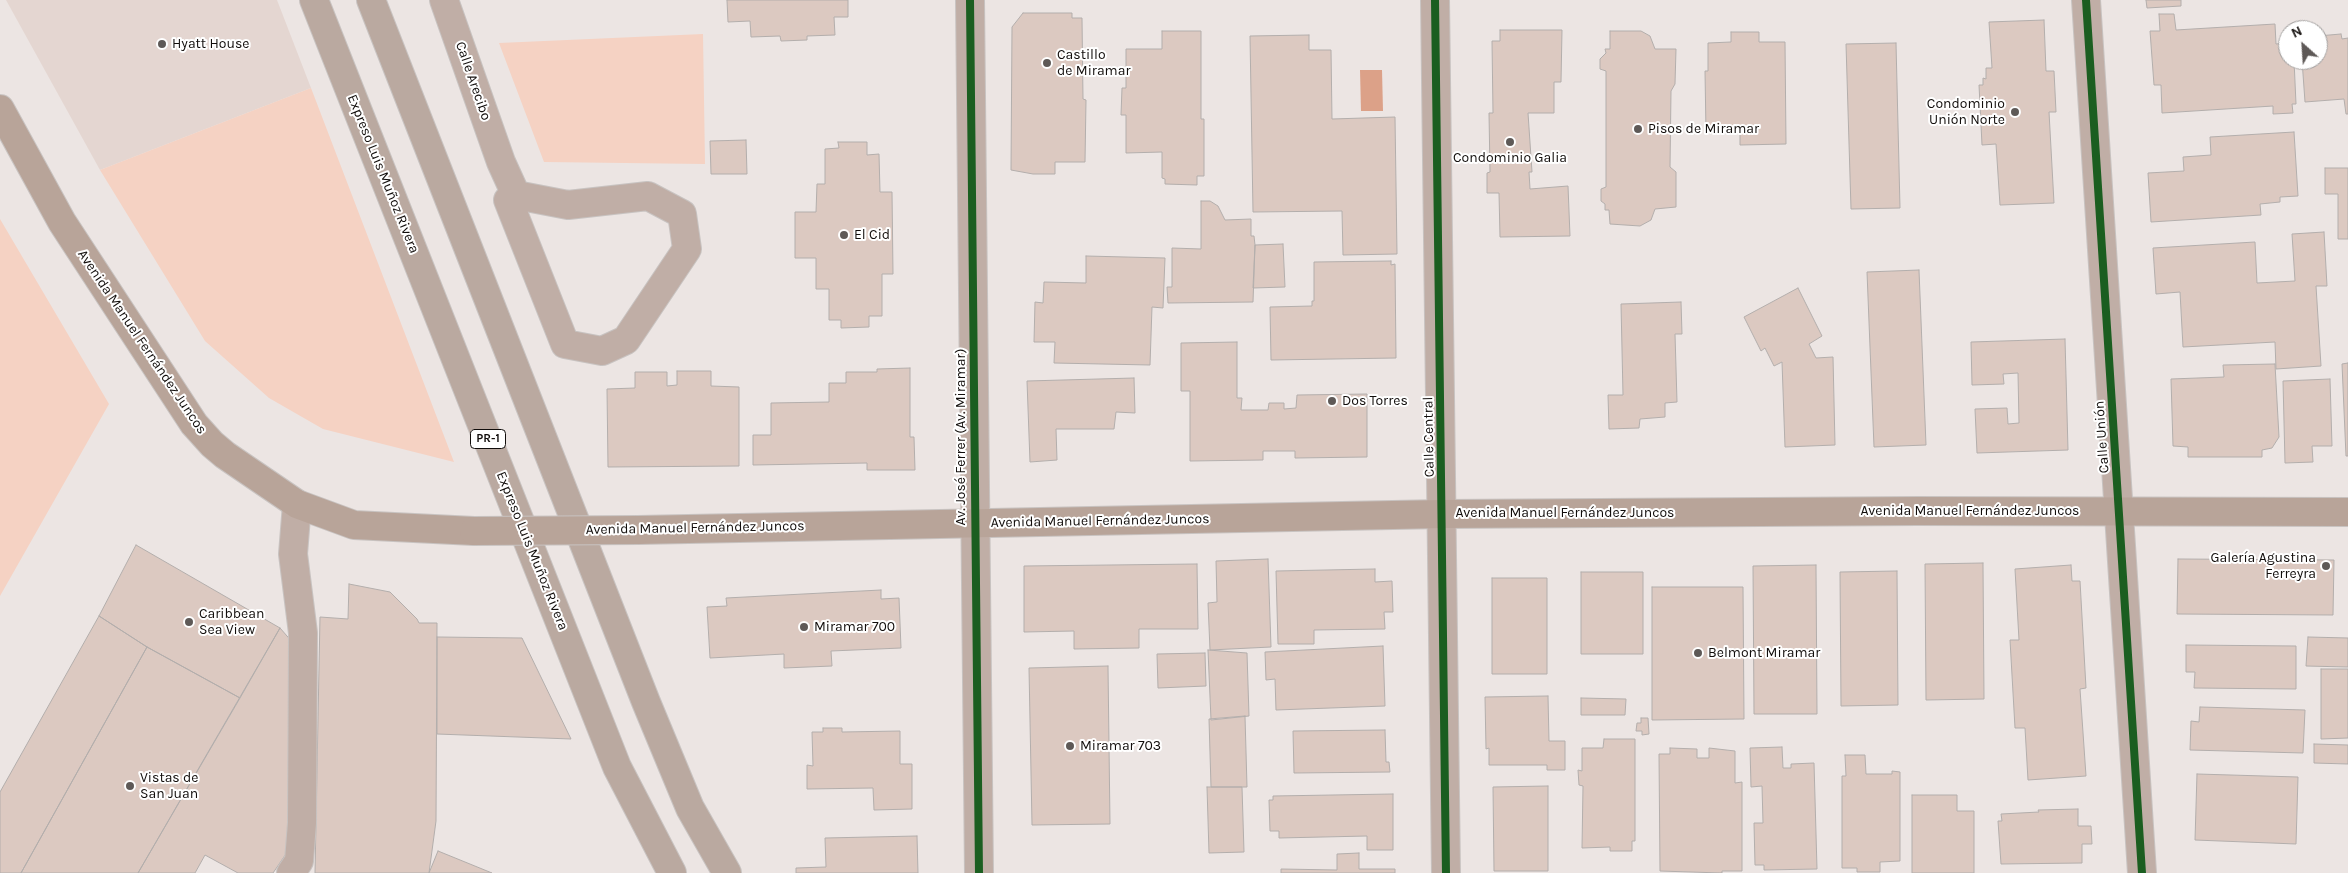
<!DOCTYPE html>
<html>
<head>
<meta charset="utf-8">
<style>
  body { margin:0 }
  #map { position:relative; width:2348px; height:873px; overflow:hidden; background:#ece5e3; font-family:Karla,sans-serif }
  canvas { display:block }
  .north { position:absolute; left:2278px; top:20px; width:50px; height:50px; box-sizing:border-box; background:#fff; border:1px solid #a09e9d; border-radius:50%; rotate:334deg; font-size:14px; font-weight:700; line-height:20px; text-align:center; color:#110d0b }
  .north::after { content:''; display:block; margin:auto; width:18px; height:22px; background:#5e5957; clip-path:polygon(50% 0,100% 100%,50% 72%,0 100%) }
</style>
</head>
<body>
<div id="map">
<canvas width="2348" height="873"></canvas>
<div class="north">N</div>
</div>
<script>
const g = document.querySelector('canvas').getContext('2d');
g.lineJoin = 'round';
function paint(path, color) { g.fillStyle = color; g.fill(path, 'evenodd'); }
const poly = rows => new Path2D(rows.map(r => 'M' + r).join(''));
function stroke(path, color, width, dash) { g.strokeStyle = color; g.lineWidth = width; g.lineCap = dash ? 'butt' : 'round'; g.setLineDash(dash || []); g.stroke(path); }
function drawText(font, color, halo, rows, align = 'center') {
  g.font = font + ' Karla,sans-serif'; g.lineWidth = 4; g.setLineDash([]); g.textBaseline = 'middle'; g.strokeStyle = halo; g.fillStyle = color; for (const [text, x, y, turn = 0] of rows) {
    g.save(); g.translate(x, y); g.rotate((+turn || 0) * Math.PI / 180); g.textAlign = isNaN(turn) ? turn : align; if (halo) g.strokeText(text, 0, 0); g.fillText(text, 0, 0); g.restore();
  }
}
paint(poly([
  [6,0,277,0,311,88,100,170]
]), '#e4d6d1');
paint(poly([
  [703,34,705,164,544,162,499,43],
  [311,88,454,462,323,429,269,398,205,341,100,170],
  [0,219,109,404,0,596]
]), '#f5d2c3');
paint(poly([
  [1360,70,1382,70,1383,111,1361,111]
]), '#dca188');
const building = poly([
  [727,0,848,0,848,17,834,17,835,35,807,36,807,40,781,41,780,36,751,37,750,21,728,22,727,0],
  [2146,0,2181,0,2181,6,2147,8,2146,0],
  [1023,13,1072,13,1072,18,1082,18,1083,99,1086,100,1085,162,1055,162,1055,174,1033,174,1011,170,1012,27,1023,13],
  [2159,14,2174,14,2176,30,2275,24,2276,44,2288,43,2288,60,2294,60,2296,104,2292,104,2293,113,2273,114,2273,106,2162,113,2161,85,2154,85,2150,31,2160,31,2159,14],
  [2044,20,2046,71,2054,71,2056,112,2049,112,2054,203,2000,205,1996,144,1982,145,1979,85,1983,85,1983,78,1986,79,1986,68,1992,68,1989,22,2044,20],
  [1500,30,1562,30,1561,82,1554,82,1554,113,1528,113,1532,172,1529,172,1530,189,1568,186,1570,236,1500,237,1499,193,1487,193,1487,173,1490,172,1489,113,1493,113,1492,41,1500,41,1500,30],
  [1162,31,1201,31,1201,119,1204,119,1204,176,1197,176,1197,185,1165,184,1165,179,1162,178,1162,152,1126,153,1126,115,1121,115,1122,88,1126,88,1126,49,1162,49,1162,31],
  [1610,31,1641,31,1650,36,1655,49,1676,49,1675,84,1671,91,1670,167,1676,172,1676,207,1655,209,1651,220,1640,226,1610,224,1609,210,1605,210,1605,204,1601,201,1601,189,1606,187,1606,71,1600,69,1600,59,1606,53,1605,49,1610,49,1610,31],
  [1731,32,1759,32,1759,42,1785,42,1786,144,1740,145,1740,133,1706,133,1705,71,1708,71,1708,43,1731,42,1731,32],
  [2341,34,2342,39,2348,38,2348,114,2346,114,2344,99,2305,102,2302,60,2318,60,2318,36,2341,34],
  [1309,35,1309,50,1331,50,1332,119,1395,117,1397,254,1343,255,1342,211,1253,212,1250,36,1309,35],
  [1896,43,1900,208,1851,209,1846,44,1896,43],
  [2294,132,2298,196,2280,197,2280,202,2260,204,2261,215,2151,222,2148,173,2184,171,2183,157,2211,155,2210,137,2294,132],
  [746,140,747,174,711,174,710,141,746,140],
  [838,142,867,142,867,155,879,154,880,192,892,192,893,274,882,274,882,316,869,316,869,327,841,328,841,320,829,320,829,289,816,289,816,258,795,258,795,212,816,212,817,184,825,184,825,149,839,148,838,142],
  [2325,168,2348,168,2348,239,2338,239,2338,194,2325,194,2325,168],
  [1201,201,1210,201,1218,206,1225,220,1251,219,1251,236,1254,236,1255,245,1253,302,1168,303,1167,287,1172,287,1172,248,1201,249,1201,201],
  [2324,232,2327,286,2316,286,2321,366,2276,369,2275,342,2183,347,2180,292,2156,294,2153,248,2255,242,2257,283,2295,281,2292,234,2324,232],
  [1283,244,1285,287,1253,288,1255,245,1283,244],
  [1086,256,1165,258,1163,308,1152,307,1150,365,1054,363,1055,342,1034,342,1035,302,1043,303,1044,282,1086,283,1086,256],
  [1391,261,1391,265,1395,264,1396,358,1271,360,1270,307,1312,306,1312,301,1314,301,1314,262,1391,261],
  [1919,270,1926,445,1874,447,1867,272,1919,270],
  [1798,288,1822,336,1809,344,1816,358,1833,357,1835,445,1785,447,1782,362,1774,366,1765,348,1761,351,1744,317,1798,288],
  [1681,302,1682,334,1675,334,1677,402,1665,403,1665,417,1640,419,1639,428,1609,429,1608,395,1623,395,1621,304,1681,302],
  [2065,339,2068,450,1977,453,1975,409,2007,408,2008,424,2019,423,2018,373,2003,374,2004,384,1972,385,1971,342,2065,339],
  [1237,342,1237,398,1242,398,1241,410,1268,410,1269,403,1284,403,1284,409,1296,408,1297,395,1367,394,1367,457,1295,458,1295,451,1263,451,1263,460,1190,461,1190,391,1181,391,1181,343,1237,342],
  [2348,363,2348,456,2346,456,2342,364,2348,363],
  [2275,364,2279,437,2272,448,2262,450,2262,457,2188,457,2188,447,2173,446,2171,379,2224,377,2223,365,2275,364],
  [910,368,910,437,914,437,915,470,867,470,867,463,753,465,753,435,771,435,771,403,829,402,829,383,846,383,846,372,877,372,877,369,910,368],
  [677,371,711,371,711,386,739,387,739,466,608,467,607,389,635,388,635,372,667,372,667,386,677,385,677,371],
  [1134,378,1135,413,1116,412,1114,429,1056,429,1057,460,1030,462,1027,381,1134,378],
  [2330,379,2332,446,2312,446,2313,462,2285,463,2283,381,2330,379],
  [136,545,280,628,240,698,147,647,99,616,136,545],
  [1268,559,1271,647,1210,650,1208,603,1217,602,1216,561,1268,559],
  [2178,559,2334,560,2333,615,2177,614,2178,559],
  [1983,563,1984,699,1926,700,1925,564,1983,563],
  [1197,564,1198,629,1139,629,1139,648,1074,649,1074,631,1024,632,1024,566,1197,564],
  [1816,565,1817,714,1754,714,1753,566,1816,565],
  [2071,565,2072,581,2080,581,2086,688,2080,689,2086,776,2028,780,2025,728,2015,728,2010,640,2019,640,2015,569,2071,565],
  [1375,569,1375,582,1392,581,1393,612,1384,612,1385,629,1314,630,1314,644,1278,644,1276,571,1375,569],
  [1897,571,1898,705,1841,706,1840,572,1897,571],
  [1581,572,1643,572,1643,654,1581,654,1581,572],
  [1492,578,1547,578,1547,674,1492,674,1492,578],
  [349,584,390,592,417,619,419,623,437,623,436,821,429,873,315,873,320,617,348,619,349,584],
  [1652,587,1743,587,1744,719,1652,720,1652,587],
  [881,590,881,599,899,598,901,648,831,651,832,666,784,668,784,654,710,658,707,607,727,606,726,598,881,590],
  [99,616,147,647,21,873,0,873,0,792,99,616],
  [280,628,294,644,292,845,273,873,238,873,205,855,195,873,138,873,280,628],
  [437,637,522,638,571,739,437,734,437,637],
  [2308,637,2348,638,2348,667,2306,666,2308,637],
  [2186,645,2296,646,2296,689,2194,688,2195,672,2186,672,2186,645],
  [1383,646,1385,706,1276,710,1275,679,1266,680,1265,652,1383,646],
  [147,647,240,698,138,873,21,873,147,647],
  [1208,650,1247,653,1249,716,1211,720,1208,650],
  [1205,653,1206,686,1158,688,1157,654,1205,653],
  [1108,666,1110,824,1032,825,1029,668,1108,666],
  [2321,669,2348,669,2348,738,2321,739,2321,669],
  [1548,696,1549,741,1565,741,1565,770,1547,770,1547,765,1489,765,1489,748,1486,749,1485,697,1548,696],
  [1581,698,1626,699,1625,715,1581,715,1581,698],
  [2200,707,2305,710,2303,753,2190,750,2191,721,2199,722,2200,707],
  [1245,716,1247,787,1211,787,1209,719,1245,716],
  [1641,718,1648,718,1649,734,1642,735,1642,731,1636,731,1637,723,1641,723,1641,718],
  [823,728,842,728,842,732,900,731,900,764,912,764,912,809,874,810,873,788,807,789,807,765,813,766,812,732,823,732,823,728],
  [1385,730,1386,762,1389,762,1390,772,1294,773,1293,731,1385,730],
  [1604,739,1635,739,1635,841,1632,841,1632,851,1610,851,1610,847,1582,848,1583,786,1579,785,1578,770,1582,771,1582,748,1603,748,1604,739],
  [2314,744,2348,745,2348,764,2314,763,2314,744],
  [1782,747,1783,768,1791,768,1791,764,1814,763,1817,869,1764,870,1764,865,1755,865,1754,823,1763,823,1762,786,1751,787,1750,748,1782,747],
  [1670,748,1697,749,1697,758,1709,758,1709,748,1735,751,1735,783,1742,782,1742,871,1722,871,1722,873,1660,871,1659,754,1670,754,1670,748],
  [1845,755,1865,755,1866,774,1892,774,1892,771,1900,772,1900,861,1880,862,1880,872,1857,872,1857,868,1842,868,1842,776,1846,776,1845,755],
  [2197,774,2298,777,2296,844,2195,840,2197,774],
  [1548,786,1548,871,1494,871,1493,787,1548,786],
  [1207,787,1242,787,1244,852,1209,853,1207,787],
  [1393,794,1393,850,1367,850,1367,836,1279,838,1279,831,1270,831,1269,800,1273,800,1273,796,1393,794],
  [1912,795,1957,795,1957,811,1974,811,1974,873,1912,873,1912,795],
  [2078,809,2078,826,2091,826,2092,844,2082,844,2082,863,2001,864,1998,821,2002,821,2001,814,2039,812,2038,810,2078,809],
  [917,836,918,873,796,873,796,868,826,867,825,838,917,836],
  [438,851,492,873,429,873,438,851],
  [1359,853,1359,869,1395,869,1395,873,1281,873,1281,869,1337,870,1337,854,1359,853]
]);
paint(building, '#dcc9c1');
stroke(building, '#b3aeac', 1);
const minor = poly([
  [444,0,501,162,516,195,568,205,648,196,682,214,687,249,626,340,602,351,565,344,508,200,516,195],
  [970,0,979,873],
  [1435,0,1446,873],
  [2086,0,2142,873],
  [291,873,299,861,302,823,303,633,293,554,297,504]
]);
const major = poly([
  [0,109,62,222,194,424,212,444,225,455,297,504,354,525,474,531],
  [638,530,1443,514,1918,511,2348,512]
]);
const highway = poly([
  [314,0,617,767,672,873],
  [371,0,646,702,690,808,727,873]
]);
stroke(minor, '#c8c3c1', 30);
stroke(major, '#c8c3c1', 30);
stroke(highway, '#c8c3c1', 30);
stroke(minor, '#c0aea6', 28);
stroke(major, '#b8a499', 28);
stroke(highway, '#baa9a0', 28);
const majorBridge = poly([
  [474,531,638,530]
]);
stroke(majorBridge, '#c8c3c1', 30, []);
stroke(majorBridge, '#b8a499', 28);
stroke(poly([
  [970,0,979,873],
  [1435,0,1446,873],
  [2086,0,2142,873]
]), '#1b5e20', 8);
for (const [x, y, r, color] of [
  [162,44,5,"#5e5957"],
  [1047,63,5,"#5e5957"],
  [2015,112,5,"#5e5957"],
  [1638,129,5,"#5e5957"],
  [1510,142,5,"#5e5957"],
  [844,235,5,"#5e5957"],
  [1332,401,5,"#5e5957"],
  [2326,566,5,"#5e5957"],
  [189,622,5,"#5e5957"],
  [804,627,5,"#5e5957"],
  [1698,653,5,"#5e5957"],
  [1070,746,5,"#5e5957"],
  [130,786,5,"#5e5957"]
]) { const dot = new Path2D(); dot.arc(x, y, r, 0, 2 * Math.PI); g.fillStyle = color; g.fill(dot); stroke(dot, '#fff', 2); }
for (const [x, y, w] of [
  [488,439,35]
]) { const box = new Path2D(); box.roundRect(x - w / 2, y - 9.5, w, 19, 4); g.fillStyle = '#fff'; g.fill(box); stroke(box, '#110d0b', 1); }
drawText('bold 12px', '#110d0b', null, [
  ["PR-1",488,439]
]);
drawText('14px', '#110d0b', '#fff', [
  ["Hyatt House",172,44],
  ["Castillo",1057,55],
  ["de Miramar",1057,71],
  ["Condominio",2005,104,"right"],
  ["Unión Norte",2005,120,"right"],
  ["Pisos de Miramar",1648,129],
  ["Condominio Galia",1510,158,"center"],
  ["El Cid",854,235],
  ["Dos Torres",1342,401],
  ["Galería Agustina",2316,558,"right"],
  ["Ferreyra",2316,574,"right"],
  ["Caribbean",199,614],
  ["Sea View",199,630],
  ["Miramar 700",814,627],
  ["Belmont Miramar",1708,653],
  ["Miramar 703",1080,746],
  ["Vistas de",140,778],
  ["San Juan",140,794]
], 'left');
drawText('14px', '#110d0b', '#fff', [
  ["Calle Arecibo",473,81,71],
  ["Expreso Luis Muñoz Rivera",383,174,68],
  ["Avenida Manuel Fernández Juncos",142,342,56],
  ["Av. José Ferrer (Av. Miramar)",961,437,-90],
  ["Calle Central",1429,437,-91],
  ["Calle Unión",2102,437,-94],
  ["Avenida Manuel Fernández Juncos",1970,511],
  ["Avenida Manuel Fernández Juncos",1565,513],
  ["Avenida Manuel Fernández Juncos",1100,521,-1],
  ["Avenida Manuel Fernández Juncos",695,528,-1],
  ["Expreso Luis Muñoz Rivera",532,551,68]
]);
</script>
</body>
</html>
